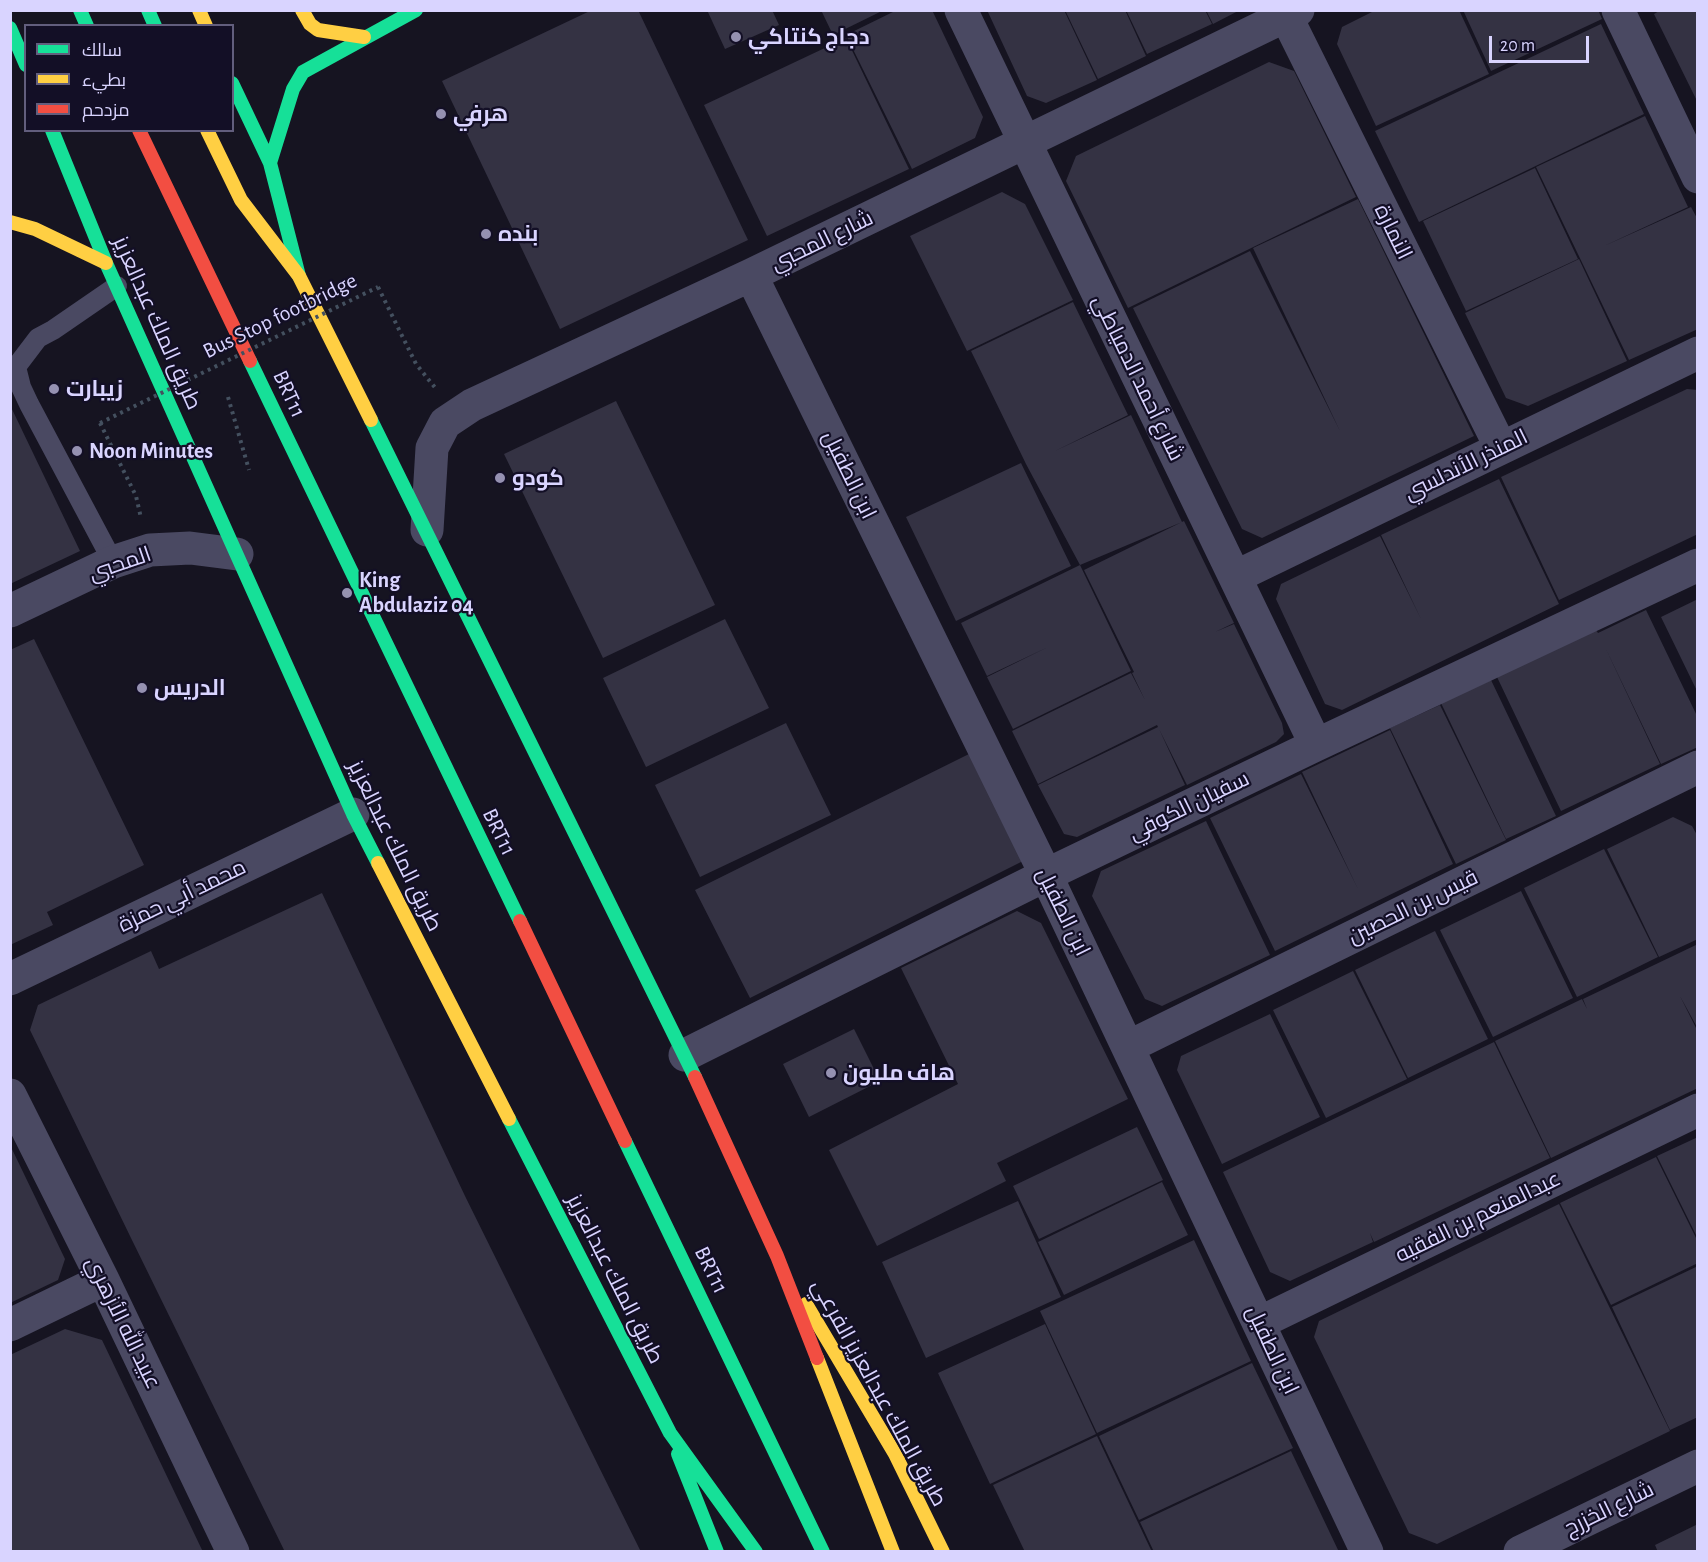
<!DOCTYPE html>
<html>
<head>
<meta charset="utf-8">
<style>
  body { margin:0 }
  #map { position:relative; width:1708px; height:1562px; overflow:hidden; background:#161421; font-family:"Alegreya Sans",Cairo,sans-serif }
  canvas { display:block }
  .frame { position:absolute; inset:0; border:12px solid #d9d4ff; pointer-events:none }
  .legend { position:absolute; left:24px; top:24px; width:210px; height:108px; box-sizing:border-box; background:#130f26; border:2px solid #625e7d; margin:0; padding:8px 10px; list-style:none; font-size:18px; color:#d9d4ff }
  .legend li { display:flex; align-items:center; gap:12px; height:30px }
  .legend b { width:30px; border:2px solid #625e7d }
  .scale { position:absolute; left:1489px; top:36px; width:100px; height:27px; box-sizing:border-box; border:3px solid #d9d4ff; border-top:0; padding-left:8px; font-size:18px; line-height:21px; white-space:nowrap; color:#d9d4ff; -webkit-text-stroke:4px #130f26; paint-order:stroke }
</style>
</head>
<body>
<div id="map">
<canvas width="1708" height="1562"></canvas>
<div class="frame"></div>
<ul class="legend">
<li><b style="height:8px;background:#16e098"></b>سالك</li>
<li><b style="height:8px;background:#ffcf43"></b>بطيء</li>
<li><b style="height:8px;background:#f24e42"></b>مزدحم</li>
</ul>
<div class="scale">20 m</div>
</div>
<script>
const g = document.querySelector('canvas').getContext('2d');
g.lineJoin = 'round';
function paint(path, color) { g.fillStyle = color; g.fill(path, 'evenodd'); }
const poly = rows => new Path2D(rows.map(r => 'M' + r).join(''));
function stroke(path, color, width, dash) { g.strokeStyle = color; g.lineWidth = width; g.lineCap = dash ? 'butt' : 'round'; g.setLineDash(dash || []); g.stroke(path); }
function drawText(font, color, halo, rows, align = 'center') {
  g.font = font + ' "Alegreya Sans",Cairo,sans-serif'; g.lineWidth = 4.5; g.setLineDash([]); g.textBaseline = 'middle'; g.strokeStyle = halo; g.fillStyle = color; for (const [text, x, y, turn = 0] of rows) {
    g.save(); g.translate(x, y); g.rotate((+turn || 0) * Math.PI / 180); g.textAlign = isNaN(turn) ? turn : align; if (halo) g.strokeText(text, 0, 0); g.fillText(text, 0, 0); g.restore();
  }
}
paint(poly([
  [592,10,638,10,748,240,560,329,442,81],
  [707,10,772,10,779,25,725,49],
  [821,10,884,10,833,35],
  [897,10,932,10,983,117,975,138,912,169,846,35],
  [987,10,1064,10,1097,80,1046,103,1027,96],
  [1065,10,1125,10,1146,56,1098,79],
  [1126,10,1205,10,1212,24,1147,54],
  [1206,10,1240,10,1213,24],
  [1376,10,1459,10,1489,74,1376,126,1337,44,1342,27],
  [1463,10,1598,10,1602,19,1491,71],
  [1661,10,1698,10,1698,103,1654,14],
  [1601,24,1644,114,1419,222,1375,131],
  [846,38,909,169,767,236,704,105],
  [1269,62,1294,71,1356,197,1128,308,1066,181,1076,156],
  [1645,116,1688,207,1604,246,1691,207,1698,220,1698,329,1629,360,1536,167],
  [1535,168,1578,259,1466,311,1423,221],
  [1002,192,1025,204,1073,300,967,351,910,236],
  [1358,199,1474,436,1262,538,1242,529,1133,308,1250,251,1340,431,1253,248],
  [1579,259,1627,361,1528,406,1506,398,1465,313],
  [1073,302,1128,415,1055,451,1131,415,1182,522,1080,565,1131,671,1013,729,987,677,1048,647,987,676,961,623,1080,565,1026,464,971,351],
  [1687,389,1698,390,1698,534,1559,600,1501,477],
  [616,401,715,605,603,658,504,454],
  [10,405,80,551,10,584],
  [1021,463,1071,566,956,621,906,517],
  [1499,479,1559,604,1342,710,1325,704,1276,599,1281,584,1380,536,1421,619,1381,535],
  [1184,521,1234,623,1215,632,1234,624,1282,723,1284,734,1276,742,1187,785,1159,729,1185,785,1077,837,1064,834,1038,785,1158,727,1157,725,1038,784,1012,731,1131,673,1145,700,1132,673,1134,672,1084,570],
  [1698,599,1698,693,1661,617],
  [1646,610,1698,718,1698,747,1661,764,1605,647,1660,764,1561,811,1497,677,1596,630,1598,633],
  [725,619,769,708,646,767,603,678],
  [34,639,144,865,47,912,53,925,10,945,10,650],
  [1491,680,1556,816,1506,839,1441,703],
  [1440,705,1506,840,1456,864,1390,728],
  [786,723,831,815,700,877,655,785],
  [1390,730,1453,864,1275,951,1210,818,1301,774,1358,889,1302,772],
  [969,754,1023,861,750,998,695,890],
  [1673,817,1692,826,1698,837,1698,939,1659,957,1607,849],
  [1206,821,1270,955,1162,1006,1145,999,1092,896,1101,871],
  [1604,849,1658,957,1577,997,1524,888],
  [1521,891,1573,998,1493,1037,1440,930],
  [322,893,465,1196,641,1552,285,1552,130,1236,30,1030,38,1005,151,951,159,969],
  [1017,911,1041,923,1128,1099,997,1163,1006,1181,877,1246,829,1150,958,1084,901,968],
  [1435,931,1488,1039,1408,1078,1355,970],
  [1698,944,1698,1029,1680,996,1698,1032,1698,1088,1551,1158,1495,1041,1582,999,1587,1009,1583,999],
  [1353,971,1407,1079,1326,1118,1273,1010],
  [1270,1014,1320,1117,1222,1164,1177,1070,1181,1056],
  [854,1029,880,1081,809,1117,783,1064],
  [1494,1042,1550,1158,1374,1242,1370,1233,1373,1242,1290,1281,1270,1272,1223,1172],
  [1137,1127,1163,1180,1039,1239,1013,1186],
  [1698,1137,1698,1239,1657,1156],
  [10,1145,65,1259,58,1280,10,1303],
  [1656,1157,1698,1242,1698,1263,1611,1305,1560,1203],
  [1162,1182,1188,1235,1064,1295,1038,1242],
  [1018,1201,1061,1297,926,1358,882,1262],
  [1559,1204,1670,1431,1437,1544,1409,1533,1314,1337,1319,1321],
  [1194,1240,1251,1361,1097,1433,1040,1311],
  [1698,1266,1698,1417,1670,1430,1612,1307],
  [1045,1324,1096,1434,990,1484,938,1373],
  [65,1329,102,1340,203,1552,10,1552,10,1355],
  [1252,1363,1293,1448,1139,1520,1099,1436],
  [1097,1436,1152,1552,1025,1552,993,1485],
  [1291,1451,1339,1552,1154,1552,1140,1522],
  [1698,1524,1698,1552,1658,1552,1655,1545]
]), '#343243');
stroke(poly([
  [378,287,416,364,437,390],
  [228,397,249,470],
  [100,423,136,496,141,518]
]), '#44505f', 4, [3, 4.5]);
stroke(poly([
  [113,562,29,404,21,387,16,367,38,338,53,330,117,286]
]), '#4a4962', 20);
stroke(poly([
  [961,10,1316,745],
  [1618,10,1698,177],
  [1286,16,1501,448],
  [751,275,1046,875,1367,1552],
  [427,530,432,448,445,423,472,405,751,275,1298,10],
  [1235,577,1698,353],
  [10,611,113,562,150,550,190,548,237,554],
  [10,979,353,814],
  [1128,1047,1698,767],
  [685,1055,1046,875,1316,745,1698,565],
  [10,1095,103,1280,233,1552],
  [1259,1323,1698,1110],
  [10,1325,103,1280],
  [1520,1552,1698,1466]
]), '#4a4962', 33);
stroke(poly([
  [80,10,87,26],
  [148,10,155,26],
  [10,28,26,65],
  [232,83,270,163,299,276],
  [52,130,106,263,353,814,378,863],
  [270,163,293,89,303,72,416,10],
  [250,361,520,921],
  [371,420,695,1077],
  [509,1119,670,1433,756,1552],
  [625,1141,823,1552],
  [678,1454,717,1552]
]), '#16e098', 14);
stroke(poly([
  [199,10,206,26],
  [302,10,310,24,318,30,364,37],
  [207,130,241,200,299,276,371,420],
  [10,222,35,229,106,263],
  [378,863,509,1119],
  [806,1304,895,1454,943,1552],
  [817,1358,893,1552]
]), '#ffcf43', 14);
stroke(poly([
  [139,130,250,361],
  [520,921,625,1141],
  [695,1077,777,1256,817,1358]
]), '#f24e42', 14);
stroke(poly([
  [100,423,378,287]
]), '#44505f', 4, [3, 4.5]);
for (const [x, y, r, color] of [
  [736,37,6,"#9591b1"],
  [441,114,6,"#9591b1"],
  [486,234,6,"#9591b1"],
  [54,389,6,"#9591b1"],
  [77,451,6,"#9591b1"],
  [500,478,6,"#9591b1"],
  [347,593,6,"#9591b1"],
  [142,688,6,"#9591b1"],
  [831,1073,6,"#9591b1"]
]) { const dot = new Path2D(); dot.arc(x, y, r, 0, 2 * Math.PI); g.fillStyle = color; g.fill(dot); stroke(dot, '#130f26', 2); }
drawText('bold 22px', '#d9d4ff', '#130f26', [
  ["دجاج كنتاكي",748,37],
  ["هرفي",453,114],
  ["بنده",498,234],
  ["زيبارت",66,389],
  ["Noon Minutes",89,451],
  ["كودو",512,478],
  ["King",359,580],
  ["Abdulaziz 04",359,605],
  ["الدريس",154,688],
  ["هاف مليون",843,1073]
], 'left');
drawText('22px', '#d9d4ff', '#130f26', [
  ["النمارة",1393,232,64],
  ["شارع المحبي",822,241,-26],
  ["Bus Stop footbridge",280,316,-26],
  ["طريق الملك عبدالعزيز",157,323,66],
  ["شارع أحمد الدمياطي",1138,378,64],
  ["BRT11",289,394,65],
  ["المنذر الأندلسي",1466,465,-26],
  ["ابن الطفيل",849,475,64],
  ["المحبي",120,564,-19],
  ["سفيان الكوفي",1189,806,-26],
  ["BRT11",499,832,64],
  ["طريق الملك عبدالعزيز",395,846,64],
  ["محمد أبي حمزة",182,896,-26],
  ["قيس بن الحصين",1413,907,-26],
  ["ابن الطفيل",1063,912,64],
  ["عبدالمنعم بن الفقيه",1478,1217,-26],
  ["BRT11",711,1270,64],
  ["طريق الملك عبدالعزيز",615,1279,63],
  ["عبيد الله الأزهري",123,1323,64],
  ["ابن الطفيل",1272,1350,65],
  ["طريق الملك عبدالعزيز الفرعي",879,1393,61],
  ["شارع الخزرج",1609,1509,-26]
]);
</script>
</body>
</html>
